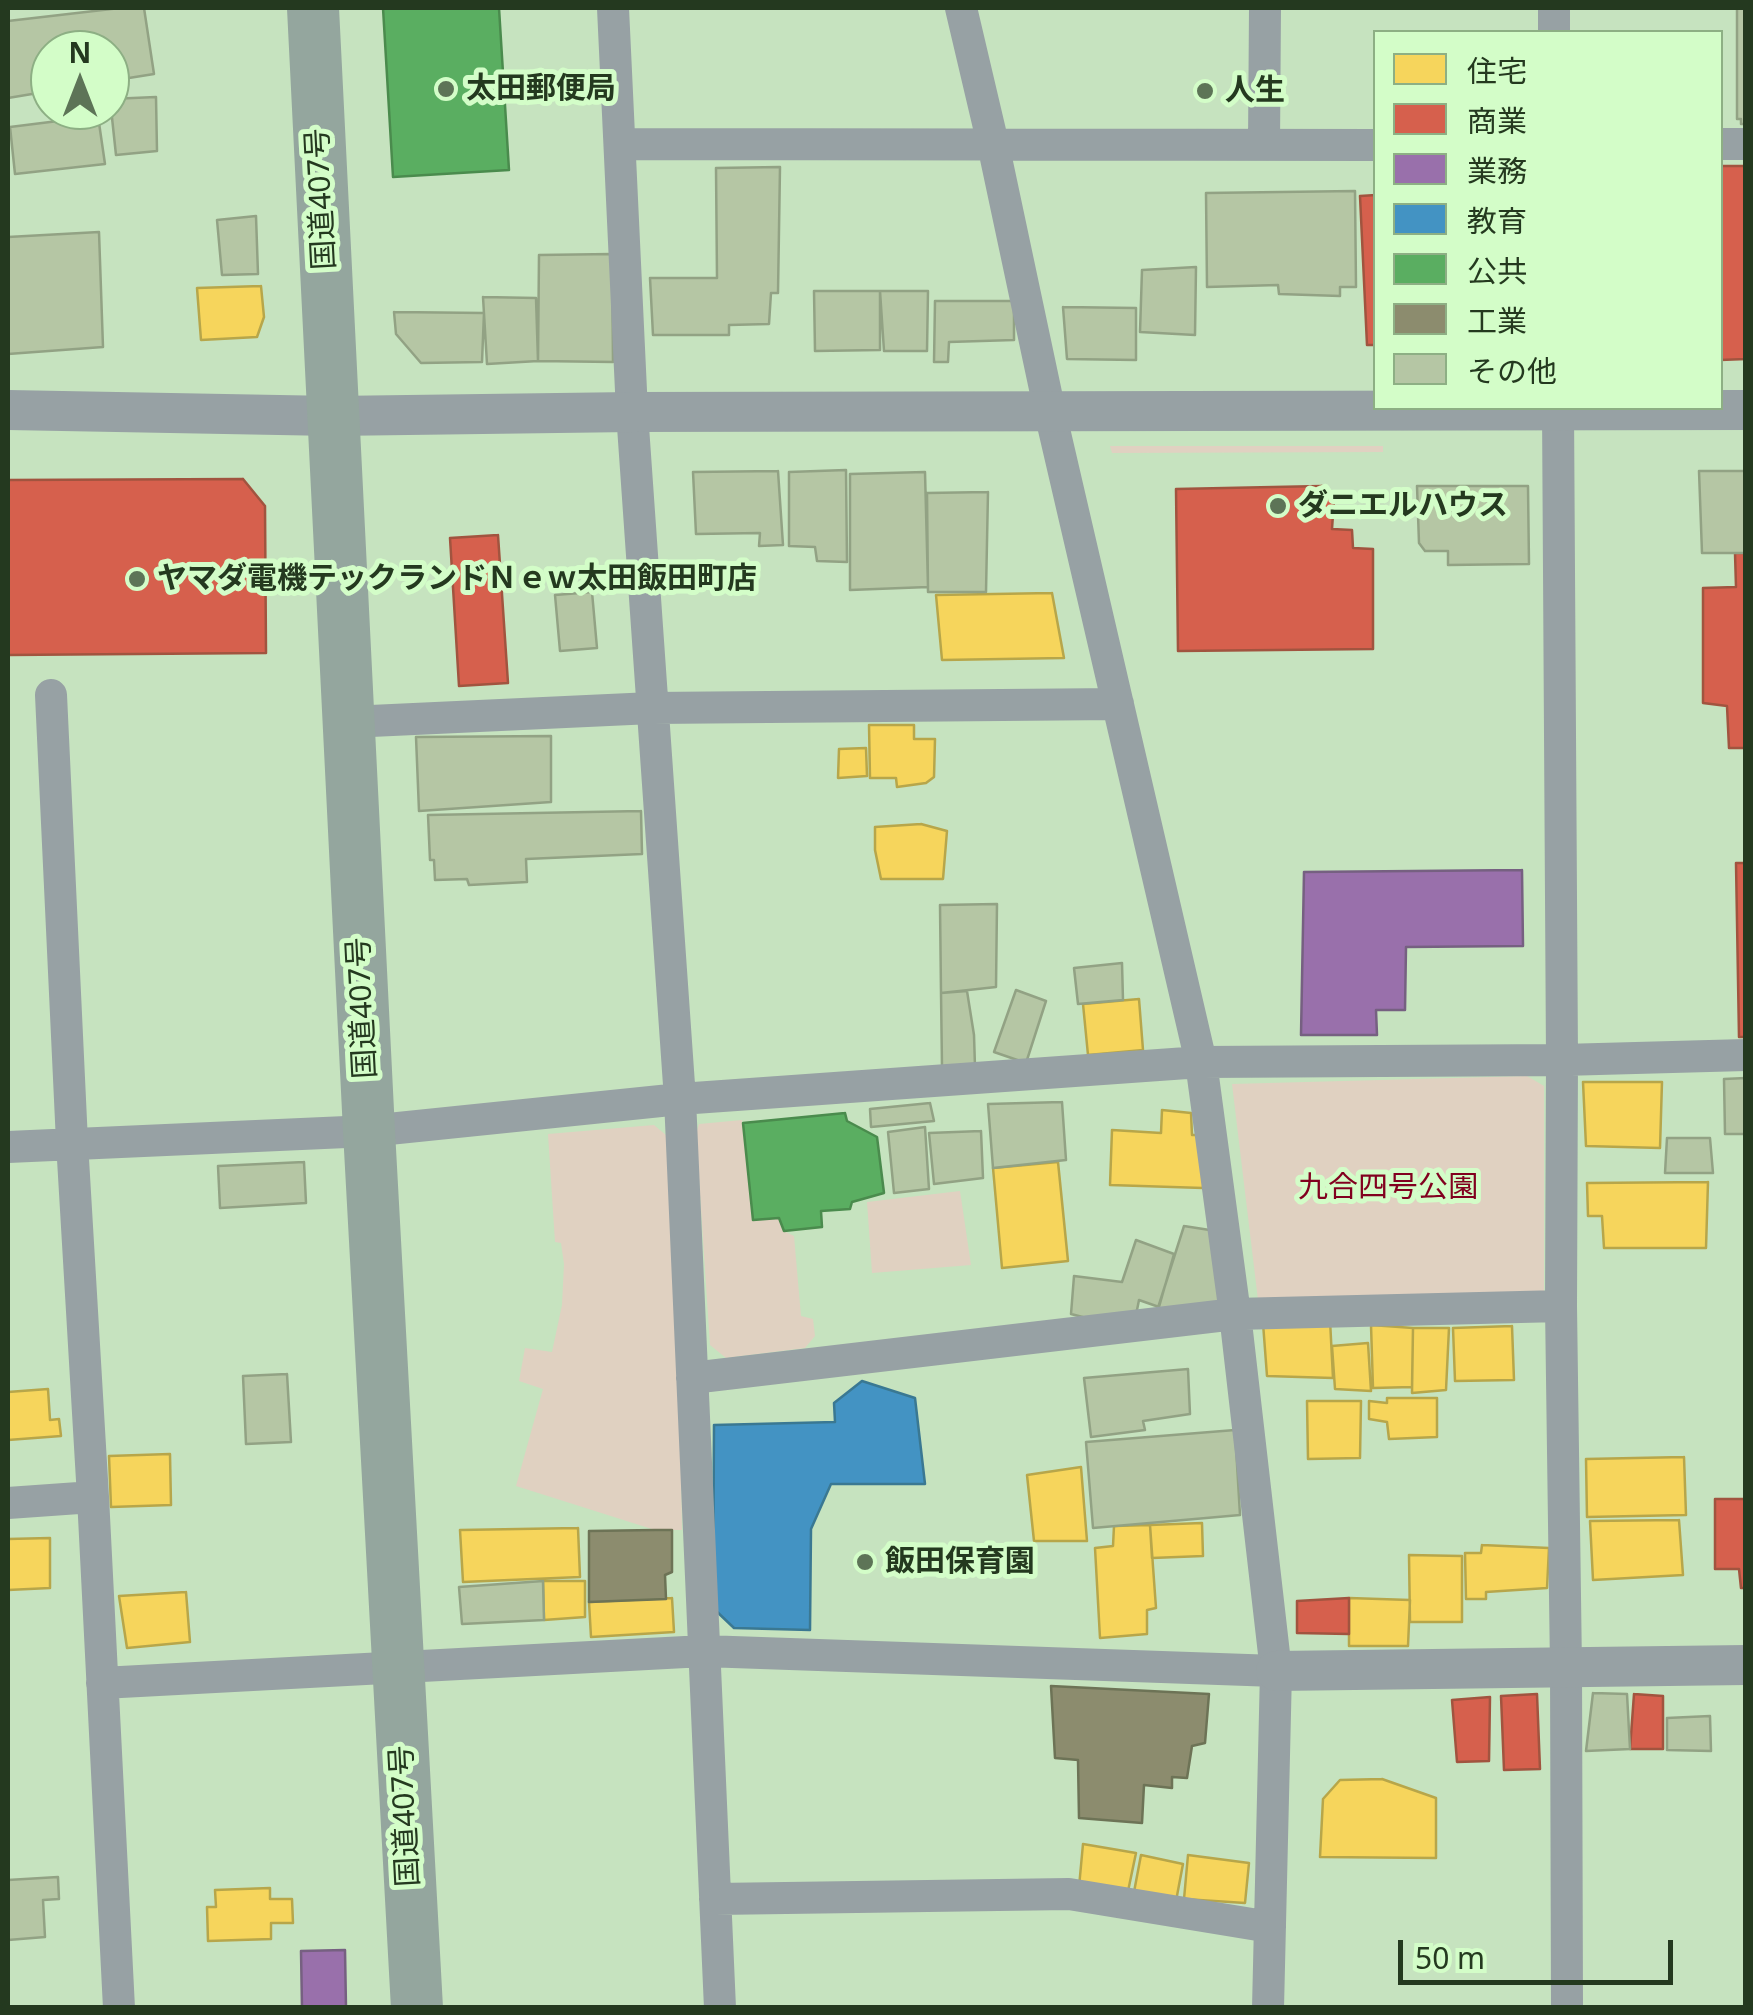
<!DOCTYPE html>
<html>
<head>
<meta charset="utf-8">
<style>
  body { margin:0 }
  #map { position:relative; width:1753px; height:2015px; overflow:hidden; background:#c6e3bf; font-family:"Noto Sans","Noto Sans JP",sans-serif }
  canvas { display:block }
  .frame { position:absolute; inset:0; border:10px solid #24391f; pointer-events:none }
  .legend { position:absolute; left:1373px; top:30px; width:350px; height:380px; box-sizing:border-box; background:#d3fdc8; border:2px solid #8daf84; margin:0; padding:12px 18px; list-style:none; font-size:30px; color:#24391f }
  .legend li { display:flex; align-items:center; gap:20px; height:50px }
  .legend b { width:50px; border:2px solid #8daf84 }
  .north { position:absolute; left:30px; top:30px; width:100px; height:100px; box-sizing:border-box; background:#d3fdc8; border:2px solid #8daf84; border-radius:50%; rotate:0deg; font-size:28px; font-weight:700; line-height:40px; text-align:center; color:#24391f }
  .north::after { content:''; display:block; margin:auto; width:35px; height:45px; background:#5d7457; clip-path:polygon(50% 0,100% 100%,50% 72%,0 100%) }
  .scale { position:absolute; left:1398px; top:1940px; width:275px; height:45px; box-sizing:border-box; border:5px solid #24391f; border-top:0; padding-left:12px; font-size:30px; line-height:35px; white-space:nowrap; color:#24391f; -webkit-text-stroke:8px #d3fdc8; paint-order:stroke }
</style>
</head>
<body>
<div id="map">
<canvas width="1753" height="2015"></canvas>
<div class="frame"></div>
<ul class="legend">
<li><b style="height:28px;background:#f6d55c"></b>住宅</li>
<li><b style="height:28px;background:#d6604d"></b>商業</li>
<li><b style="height:28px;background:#9970ab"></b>業務</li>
<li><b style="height:28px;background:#4393c3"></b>教育</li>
<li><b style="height:28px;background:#5aae61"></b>公共</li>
<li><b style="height:28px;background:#8c8c6e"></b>工業</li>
<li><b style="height:28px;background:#b5c6a4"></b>その他</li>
</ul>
<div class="north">N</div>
<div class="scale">50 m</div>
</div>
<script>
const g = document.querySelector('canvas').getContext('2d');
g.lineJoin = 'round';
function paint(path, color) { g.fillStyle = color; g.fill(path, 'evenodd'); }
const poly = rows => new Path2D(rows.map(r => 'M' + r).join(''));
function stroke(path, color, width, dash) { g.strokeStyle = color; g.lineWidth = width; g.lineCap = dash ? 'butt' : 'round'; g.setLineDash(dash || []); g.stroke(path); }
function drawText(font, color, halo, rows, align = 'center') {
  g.font = font + ' "Noto Sans","Noto Sans JP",sans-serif'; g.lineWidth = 10; g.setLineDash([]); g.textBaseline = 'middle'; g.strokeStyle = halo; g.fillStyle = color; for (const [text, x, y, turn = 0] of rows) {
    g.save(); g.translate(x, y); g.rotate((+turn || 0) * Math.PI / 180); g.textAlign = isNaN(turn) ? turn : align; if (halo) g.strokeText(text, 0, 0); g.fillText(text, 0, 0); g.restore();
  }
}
paint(poly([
  [1110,446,1383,446,1383,452,1112,453],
  [1527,1076,1544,1086,1544,1292,1258,1300,1232,1084],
  [742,1120,753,1219,779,1218,784,1231,794,1236,801,1316,813,1319,815,1336,805,1348,726,1358,710,1345,696,1134,699,1124],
  [654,1125,666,1135,680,1389,682,1530,655,1530,516,1486,543,1389,519,1381,525,1348,552,1352,562,1305,564,1264,561,1243,555,1242,548,1134],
  [960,1191,971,1265,872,1273,867,1202]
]), '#e0d1c1');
const homes = poly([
  [261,286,264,317,257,337,201,340,197,288,261,286],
  [1052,593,1064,658,942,660,936,595,1052,593],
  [869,725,914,725,914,739,935,739,934,777,926,783,897,787,896,778,870,778,869,725],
  [866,748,867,776,838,778,839,749,866,748],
  [921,824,947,831,943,879,881,879,875,850,875,827,921,824],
  [1139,999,1143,1050,1088,1055,1083,1004,1139,999],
  [1583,1082,1662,1082,1660,1148,1586,1146,1583,1082],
  [1162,1110,1191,1113,1192,1135,1206,1135,1203,1188,1110,1185,1112,1130,1161,1133,1162,1110],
  [1058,1162,1068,1261,1002,1268,993,1168,1058,1162],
  [1708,1182,1706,1248,1604,1248,1602,1216,1588,1216,1587,1183,1708,1182],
  [1330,1320,1333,1378,1267,1376,1263,1323,1330,1320],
  [1371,1325,1413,1328,1412,1387,1373,1388,1371,1325],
  [1512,1326,1514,1380,1455,1381,1453,1328,1512,1326],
  [1413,1328,1449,1328,1446,1390,1412,1393,1413,1328],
  [1368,1343,1371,1391,1335,1389,1332,1346,1368,1343],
  [48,1389,50,1420,59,1419,61,1436,8,1440,8,1392,48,1389],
  [1387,1398,1437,1398,1437,1437,1389,1439,1387,1422,1369,1419,1369,1401,1387,1403,1387,1398],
  [1307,1401,1361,1401,1360,1458,1308,1459,1307,1401],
  [170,1454,171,1505,111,1507,109,1456,170,1454],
  [1684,1457,1686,1515,1587,1517,1586,1459,1684,1457],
  [1081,1467,1087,1541,1034,1541,1027,1475,1081,1467],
  [1679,1520,1683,1575,1593,1580,1590,1521,1679,1520],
  [1202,1523,1203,1556,1152,1558,1150,1525,1202,1523],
  [1150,1525,1156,1608,1147,1610,1147,1634,1100,1638,1095,1548,1113,1546,1114,1526,1150,1525],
  [578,1528,580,1577,463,1582,460,1530,578,1528],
  [50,1538,50,1588,8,1590,8,1539,50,1538],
  [1482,1545,1549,1548,1547,1588,1486,1592,1486,1599,1466,1599,1465,1553,1481,1553,1482,1545],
  [1409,1555,1462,1556,1462,1622,1410,1622,1409,1555],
  [543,1581,585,1581,585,1617,544,1620,543,1581],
  [186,1592,190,1642,127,1648,119,1596,186,1592],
  [672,1598,674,1632,591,1637,589,1602,672,1598],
  [1349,1598,1410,1600,1408,1646,1349,1646,1349,1598],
  [1382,1779,1436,1798,1436,1858,1320,1857,1323,1799,1340,1780,1382,1779],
  [1083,1844,1136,1853,1127,1896,1079,1887,1083,1844],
  [1141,1855,1183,1864,1176,1901,1134,1892,1141,1855],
  [1188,1855,1249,1863,1245,1903,1184,1899,1188,1855],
  [270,1888,270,1899,292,1899,293,1923,271,1923,271,1939,208,1941,207,1907,216,1907,215,1890,270,1888]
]);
paint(homes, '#f6d55c');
stroke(homes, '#b7a64a', 2.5);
const shops = poly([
  [1720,166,1746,166,1746,359,1720,360,1720,166],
  [1376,195,1376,345,1367,345,1360,196,1376,195],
  [243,479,265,506,266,653,8,655,8,480,243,479],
  [1322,486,1334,500,1332,529,1352,530,1353,548,1373,549,1373,649,1178,651,1176,489,1322,486],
  [498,535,508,683,459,686,450,538,498,535],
  [1735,553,1746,553,1746,748,1729,748,1727,706,1703,703,1703,588,1736,587,1735,553],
  [1736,863,1746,863,1746,1037,1739,1037,1736,863],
  [1715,1499,1746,1499,1746,1588,1741,1588,1739,1569,1715,1569,1715,1499],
  [1349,1598,1349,1634,1297,1633,1297,1601,1349,1598],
  [1537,1694,1540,1769,1504,1770,1501,1696,1537,1694],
  [1634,1694,1663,1696,1663,1749,1630,1749,1634,1694],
  [1490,1697,1489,1761,1457,1762,1452,1700,1490,1697]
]);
paint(shops, '#d6604d');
stroke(shops, '#a1543f', 2.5);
const offices = poly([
  [1522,870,1523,946,1406,947,1405,1010,1376,1010,1377,1035,1301,1035,1304,872,1522,870],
  [345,1950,346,2008,302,2008,301,1951,345,1950]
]);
paint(offices, '#9970ab');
stroke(offices, '#766081', 2.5);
const schools = poly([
  [862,1381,915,1398,925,1484,831,1484,811,1529,810,1630,734,1628,713,1608,714,1425,835,1422,834,1403,862,1381]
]);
paint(schools, '#4393c3');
stroke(schools, '#3a7892', 2.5);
const public = poly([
  [383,8,499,8,509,170,393,177,383,8],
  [845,1113,847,1121,877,1137,884,1193,852,1202,850,1209,821,1211,822,1227,784,1231,779,1218,753,1220,743,1123,845,1113]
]);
paint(public, '#5aae61');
stroke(public, '#4a8b4d', 2.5);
const industry = poly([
  [655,1530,672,1530,672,1572,665,1575,666,1599,589,1602,589,1531,655,1530],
  [1051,1686,1209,1694,1205,1743,1192,1746,1187,1778,1172,1777,1172,1788,1144,1785,1142,1823,1079,1818,1078,1760,1055,1758,1051,1686]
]);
paint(industry, '#8c8c6e');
stroke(industry, '#6d7356', 2.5);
const building = poly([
  [120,8,144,8,154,74,110,81,110,50,50,50,50,91,8,98,8,21,120,8],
  [1737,8,1746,8,1746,124,1741,124,1741,119,1737,119,1737,8],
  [156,97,157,151,116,155,110,99,156,97],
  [98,116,105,164,15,174,10,127,98,116],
  [780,167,778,293,771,293,769,324,729,325,729,335,653,335,650,278,717,278,716,168,780,167],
  [1355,191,1356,287,1340,287,1340,296,1279,294,1278,285,1207,287,1206,193,1355,191],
  [256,216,258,274,222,275,217,220,256,216],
  [99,232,103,347,8,354,8,237,99,232],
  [612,254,613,362,538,361,539,255,612,254],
  [1196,267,1195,335,1140,332,1142,270,1196,267],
  [814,291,880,291,880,350,815,351,814,291],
  [880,291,928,291,927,351,884,351,880,291],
  [483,297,536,298,538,361,487,364,483,297],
  [935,301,1014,301,1014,340,949,342,948,362,934,362,935,301],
  [1063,307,1136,308,1136,360,1067,359,1063,307],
  [394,312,484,313,482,362,421,363,396,334,394,312],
  [846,470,847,562,817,561,815,547,789,546,789,472,846,470],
  [778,471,783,545,759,546,760,533,696,534,693,472,778,471],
  [1699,471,1746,471,1746,553,1702,553,1699,471],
  [925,472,928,587,850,590,850,474,925,472],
  [1417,486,1528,486,1529,564,1448,565,1448,551,1425,551,1419,543,1417,486],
  [988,492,986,592,928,592,927,493,988,492],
  [592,592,597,648,560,651,555,595,592,592],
  [551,736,551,802,419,811,416,737,551,736],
  [641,811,642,854,526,859,527,882,469,885,467,879,435,880,434,860,430,860,428,815,641,811],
  [997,904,996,987,941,993,940,905,997,904],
  [1122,963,1123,1000,1078,1004,1074,968,1122,963],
  [1016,990,1046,1001,1026,1063,994,1052,1016,990],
  [967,991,974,1035,975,1067,942,1067,941,993,967,991],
  [1746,1078,1746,1134,1725,1134,1724,1079,1746,1078],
  [1062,1102,1066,1160,993,1168,988,1104,1062,1102],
  [930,1103,934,1121,871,1127,870,1109,930,1103],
  [925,1127,929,1189,894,1193,888,1132,925,1127],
  [981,1131,983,1178,934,1184,929,1133,981,1131],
  [1667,1138,1710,1138,1713,1173,1665,1173,1667,1138],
  [304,1162,306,1203,220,1208,218,1166,304,1162],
  [1184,1226,1216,1231,1222,1301,1156,1314,1184,1226],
  [1136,1240,1174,1254,1159,1307,1139,1300,1137,1310,1121,1327,1071,1314,1074,1276,1122,1282,1136,1240],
  [1188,1369,1190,1414,1143,1421,1145,1430,1091,1437,1084,1378,1188,1369],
  [287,1374,291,1442,246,1444,243,1376,287,1374],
  [1235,1430,1240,1515,1093,1528,1086,1442,1235,1430],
  [543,1581,544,1620,462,1624,459,1587,543,1581],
  [1593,1693,1627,1694,1630,1749,1586,1751,1593,1693],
  [1710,1716,1711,1751,1667,1750,1667,1718,1710,1716],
  [58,1877,59,1899,43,1900,45,1937,8,1940,8,1880,58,1877]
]);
paint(building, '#b5c6a4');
stroke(building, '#92a284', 2.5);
stroke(poly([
  [613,8,632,412,680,1099,720,2008],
  [961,8,993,144,1050,412,1201,1062,1235,1314,1276,1671,1268,2008],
  [1554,32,1554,8],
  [621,144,1376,145],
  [1264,144,1265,8],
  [1720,144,1746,144],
  [1558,408,1562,1060,1561,1306,1566,1668,1567,2008],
  [51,695,72,1142,93,1497,119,2008],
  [349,722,652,708,1118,704],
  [8,1147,369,1131,680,1099,1201,1062,1562,1060,1746,1055],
  [692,1378,1235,1314,1561,1306],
  [8,1503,93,1497],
  [102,1683,704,1651,1276,1671],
  [715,1899,1069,1894,1270,1927]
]), '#97a1a4', 32);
stroke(poly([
  [8,410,333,416,632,412,1746,410],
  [1276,1671,1746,1665]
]), '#97a1a4', 40);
stroke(poly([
  [313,8,369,1131,417,2008]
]), '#94a69e', 52);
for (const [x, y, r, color] of [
  [446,89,10,"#5d7457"],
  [1205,91,10,"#5d7457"],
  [1278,506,10,"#5d7457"],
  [137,579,10,"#5d7457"],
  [865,1562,10,"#5d7457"]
]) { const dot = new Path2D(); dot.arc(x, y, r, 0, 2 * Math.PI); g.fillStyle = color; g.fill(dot); stroke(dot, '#d3fdc8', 4); }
drawText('bold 30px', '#24391f', '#d3fdc8', [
  ["太田郵便局",466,89],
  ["人生",1225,91],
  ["ダニエルハウス",1298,506],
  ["ヤマダ電機テックランドＮｅｗ太田飯田町店",157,579],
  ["飯田保育園",885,1562]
], 'left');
drawText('30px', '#24391f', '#d3fdc8', [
  ["国道407号",322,199,-93],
  ["国道407号",363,1008,-93],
  ["国道407号",406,1816,-93]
]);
drawText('30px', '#81001f', '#d3fdc8', [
  ["九合四号公園",1388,1188]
]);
</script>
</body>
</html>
